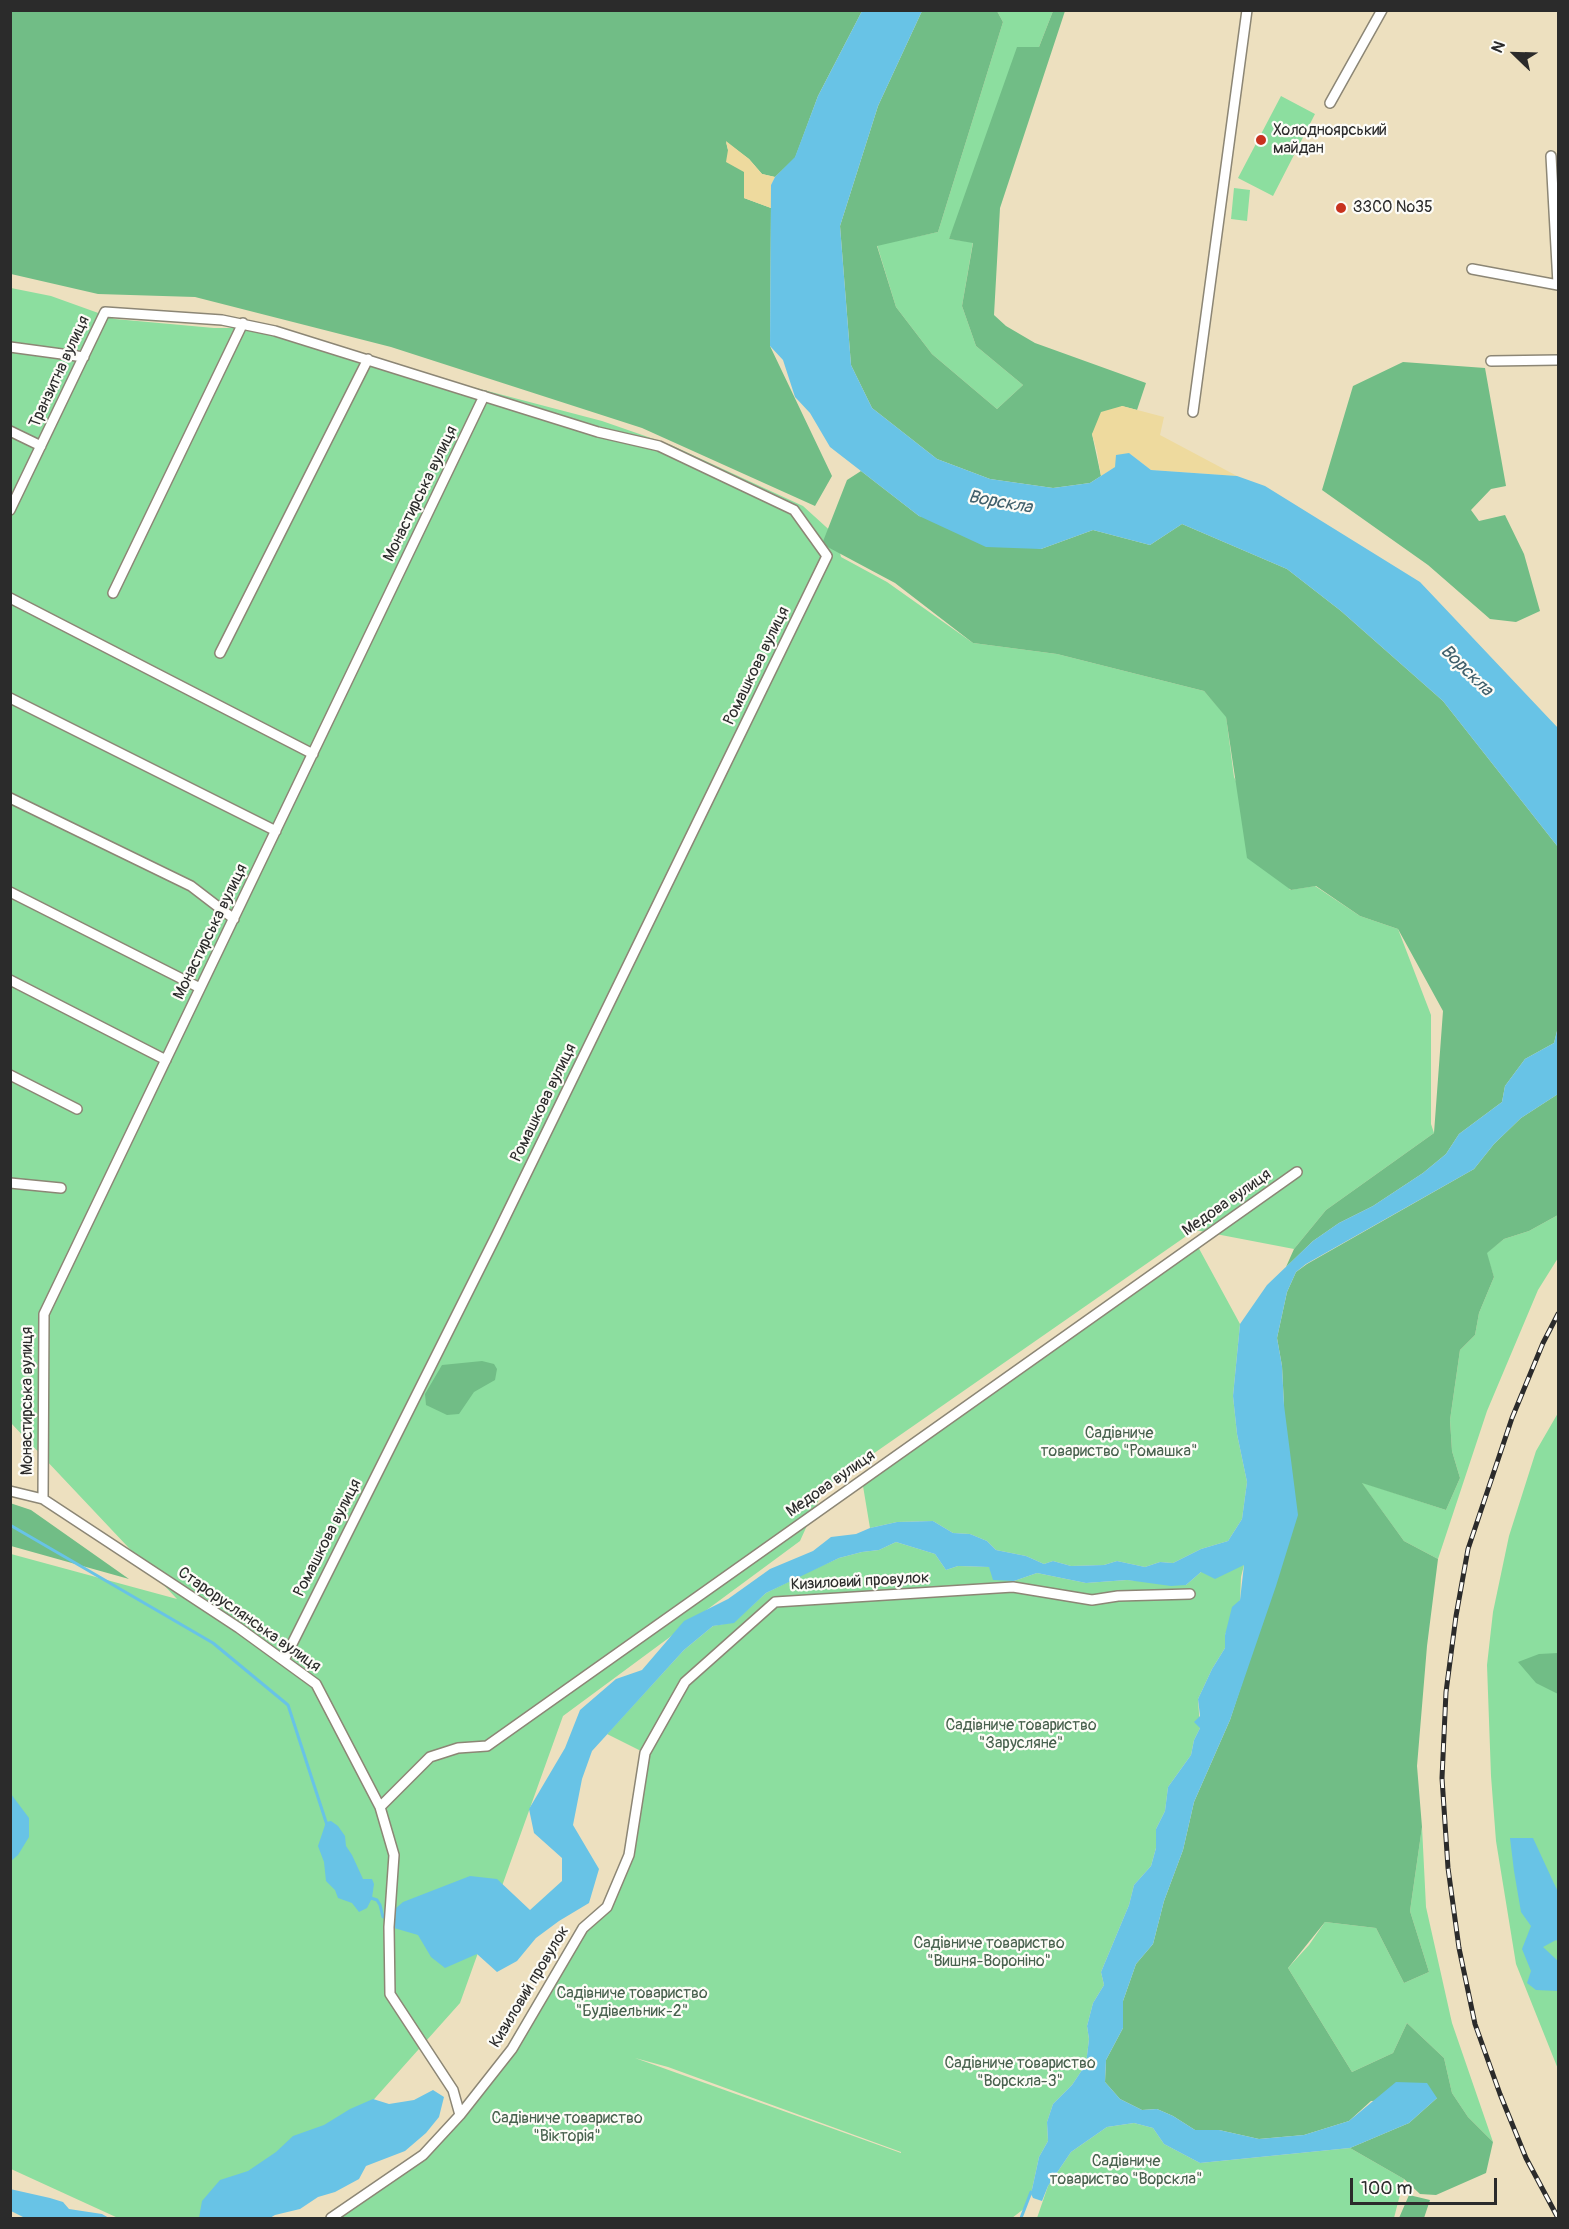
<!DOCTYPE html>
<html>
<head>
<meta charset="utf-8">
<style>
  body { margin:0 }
  #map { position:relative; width:1569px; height:2229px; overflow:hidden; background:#ede0bf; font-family:Pangolin,sans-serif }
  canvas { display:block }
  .frame { position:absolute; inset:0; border:12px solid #2b2b2b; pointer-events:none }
  .north { position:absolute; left:1485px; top:24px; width:60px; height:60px; -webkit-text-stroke:4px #fdfcf7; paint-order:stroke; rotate:293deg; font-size:16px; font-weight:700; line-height:24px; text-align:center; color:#2b2b2b }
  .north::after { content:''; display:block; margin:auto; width:21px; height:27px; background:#2b2b2b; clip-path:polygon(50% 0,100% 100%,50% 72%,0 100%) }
  .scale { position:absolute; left:1350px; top:2178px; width:147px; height:27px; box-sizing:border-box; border:3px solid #2b2b2b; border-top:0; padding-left:8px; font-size:18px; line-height:21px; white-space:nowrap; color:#2b2b2b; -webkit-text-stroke:4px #fdfcf7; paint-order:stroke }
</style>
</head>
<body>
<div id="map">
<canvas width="1569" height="2229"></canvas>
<div class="frame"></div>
<div class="north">N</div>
<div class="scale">100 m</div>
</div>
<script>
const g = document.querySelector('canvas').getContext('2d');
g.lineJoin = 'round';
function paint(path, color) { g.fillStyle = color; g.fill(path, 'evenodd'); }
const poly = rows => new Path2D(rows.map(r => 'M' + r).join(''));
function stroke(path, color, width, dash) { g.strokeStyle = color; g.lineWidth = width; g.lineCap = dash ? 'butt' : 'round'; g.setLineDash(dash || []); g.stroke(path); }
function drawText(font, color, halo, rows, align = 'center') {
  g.font = font + ' Pangolin,sans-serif'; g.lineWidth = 4.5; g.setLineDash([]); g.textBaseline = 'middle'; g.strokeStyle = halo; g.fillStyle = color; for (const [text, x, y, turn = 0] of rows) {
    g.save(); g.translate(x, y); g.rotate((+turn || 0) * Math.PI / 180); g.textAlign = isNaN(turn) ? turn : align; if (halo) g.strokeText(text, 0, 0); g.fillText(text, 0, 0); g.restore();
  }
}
paint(poly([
  [997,11,1053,11,1039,47,949,239,973,242,962,306,976,346,1023,385,997,409,932,354,896,307,877,245,938,232,1003,22],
  [1281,96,1315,114,1273,196,1238,178],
  [1234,188,1250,190,1247,221,1231,219],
  [11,288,51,296,115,319,214,328,247,328,602,421,671,445,803,506,836,536,841,557,887,582,973,643,1057,654,1204,691,1226,716,1234,777,1290,890,1315,886,1360,916,1398,929,1431,1015,1431,1124,1434,1133,1326,1210,1294,1249,1195,1230,824,1488,800,1541,563,1716,460,2003,268,2218,118,2218,11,2169,11,1554,177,1599,11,1423],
  [1558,1215,1558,1258,1538,1290,1487,1411,1438,1559,1404,1541,1361,1482,1446,1510,1460,1478,1452,1451,1450,1420,1460,1350,1475,1335,1479,1313,1494,1277,1486,1253,1504,1239,1529,1231],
  [1196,1243,1240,1324,1233,1396,1237,1434,1247,1482,1242,1519,1228,1541,1201,1549,1173,1563,1160,1562,1145,1567,1117,1561,1104,1565,1071,1566,1053,1561,1044,1564,1026,1556,996,1550,987,1541,970,1534,953,1533,933,1521,897,1522,870,1528,862,1480],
  [1558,1413,1558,2069,1516,1964,1496,1841,1491,1776,1487,1665,1493,1612,1509,1536,1536,1451],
  [896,1542,935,1554,946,1570,958,1566,989,1567,1014,1581,1037,1573,1086,1583,1127,1580,1186,1585,1201,1572,1244,1565,1241,1577,1240,1600,1225,1635,1225,1648,1212,1669,1198,1699,1200,1728,1194,1740,1191,1755,1168,1787,1165,1811,1156,1829,1156,1848,1151,1866,1134,1885,1129,1905,1101,1972,1104,1985,1093,2003,1087,2026,1089,2039,1086,2064,1072,2085,1053,2104,1047,2122,1048,2141,1039,2157,1031,2194,1025,2208,1012,2218,332,2218,423,2155,512,2049,583,1928,607,1906,629,1855,645,1753,607,1734,684,1650,713,1626,734,1622,766,1593,808,1572,839,1558,862,1552,879,1550],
  [635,2058,668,2067,901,2152,901,2153],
  [1422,1827,1426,1907,1452,2023,1493,2142,1468,2117,1452,2093,1444,2058,1407,2023,1393,2053,1352,2072,1288,1968,1309,1945,1325,1922,1376,1928,1404,1983,1429,1972,1410,1911],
  [1134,2123,1153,2128,1164,2144,1200,2163,1350,2148,1404,2179,1394,2218,1037,2218,1048,2186,1071,2152,1107,2127]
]), '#8cde9f');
paint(poly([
  [11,11,862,11,818,96,795,158,775,177,762,174,749,159,726,142,728,150,744,171,744,198,771,208,770,346,832,476,815,506,642,428,391,347,195,297,98,294,11,274],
  [922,11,997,11,1003,22,938,232,877,246,896,307,932,354,997,409,1023,385,976,346,962,306,973,243,949,239,1017,47,1039,47,1053,11,1065,11,1000,208,994,315,1006,326,1035,343,1146,383,1137,410,1122,406,1092,434,1101,476,1090,483,1053,488,990,479,937,459,872,408,851,365,840,226,878,106],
  [1403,362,1485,368,1506,486,1491,489,1471,510,1479,521,1505,515,1524,554,1540,611,1516,622,1490,619,1428,565,1322,490,1353,386],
  [861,471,919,516,1041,549,1093,530,1150,545,1182,524,1287,569,1341,611,1443,701,1558,847,1558,1027,1554,1043,1525,1059,1505,1086,1502,1102,1459,1134,1446,1154,1423,1173,1373,1206,1339,1223,1313,1241,1286,1267,1294,1249,1326,1210,1434,1133,1443,1011,1398,929,1360,916,1316,886,1291,890,1247,858,1226,717,1204,691,1057,654,973,643,895,583,822,544,847,480],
  [1558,1094,1558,1215,1529,1231,1504,1239,1487,1253,1494,1277,1479,1313,1475,1335,1460,1350,1450,1420,1452,1451,1460,1478,1446,1510,1362,1483,1404,1541,1438,1559,1427,1646,1417,1766,1422,1827,1410,1911,1429,1972,1404,1983,1376,1928,1325,1922,1288,1968,1352,2072,1393,2053,1407,2023,1444,2058,1452,2093,1468,2117,1493,2142,1486,2173,1436,2195,1420,2194,1404,2179,1350,2148,1409,2123,1437,2098,1371,2101,1349,2121,1304,2135,1259,2139,1219,2130,1195,2130,1173,2116,1157,2109,1142,2110,1120,2099,1105,2082,1106,2060,1123,2028,1123,2001,1136,1964,1153,1944,1164,1901,1183,1850,1194,1802,1230,1720,1251,1655,1284,1405,1282,1366,1277,1338,1287,1292,1296,1272,1307,1264,1474,1169,1494,1144,1521,1118],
  [482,1361,494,1364,497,1369,495,1380,474,1392,459,1414,447,1415,426,1405,425,1394,442,1365],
  [10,1503,31,1510,129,1579,11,1546],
  [1558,1653,1558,1694,1536,1683,1518,1662,1539,1654],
  [1409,2195,1430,2200,1424,2218,1399,2218]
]), '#71bd86');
paint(poly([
  [726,141,749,159,762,174,775,177,771,185,771,208,744,198,744,172,726,162,728,150],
  [1122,406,1164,417,1160,435,1237,476,1151,470,1129,453,1115,467,1101,476,1097,452,1092,434,1101,412]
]), '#eeda9e');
paint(poly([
  [862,11,922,11,878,106,840,226,851,365,872,408,937,459,990,479,1053,488,1090,483,1115,467,1116,455,1129,453,1151,470,1237,476,1265,486,1420,582,1558,728,1558,847,1443,701,1341,611,1287,569,1182,524,1150,545,1093,530,1041,549,986,547,919,516,830,447,810,413,795,397,783,360,770,346,771,185,775,177,795,157,818,96],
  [1558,1027,1558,1094,1521,1118,1494,1144,1474,1169,1306,1264,1296,1272,1287,1292,1277,1338,1282,1366,1284,1405,1298,1515,1276,1586,1230,1720,1194,1802,1183,1850,1164,1901,1153,1944,1136,1964,1123,2001,1123,2028,1106,2060,1105,2082,1120,2099,1142,2110,1157,2109,1173,2116,1195,2130,1219,2130,1259,2139,1304,2135,1349,2121,1396,2082,1427,2083,1437,2098,1409,2123,1350,2148,1200,2163,1164,2144,1153,2128,1134,2123,1107,2127,1071,2152,1048,2186,1042,2201,1033,2198,1031,2194,1039,2157,1048,2141,1047,2122,1053,2104,1072,2085,1086,2064,1089,2039,1087,2026,1093,2003,1104,1985,1101,1972,1129,1905,1134,1885,1151,1866,1156,1848,1156,1829,1165,1811,1168,1787,1191,1755,1194,1740,1200,1728,1194,1722,1200,1716,1198,1699,1212,1669,1225,1648,1225,1635,1232,1607,1240,1600,1244,1565,1215,1579,1201,1572,1186,1585,1171,1586,1127,1580,1086,1583,1037,1573,1014,1581,993,1580,989,1567,958,1566,946,1570,935,1554,896,1542,879,1550,862,1552,839,1558,766,1593,734,1623,713,1626,684,1650,592,1751,582,1779,573,1825,599,1869,589,1903,559,1921,536,1938,517,1961,497,1972,477,1954,445,1968,431,1957,418,1935,394,1928,395,1909,403,1902,470,1876,497,1879,530,1910,562,1881,562,1858,534,1833,529,1809,565,1748,580,1710,616,1679,642,1670,684,1621,728,1599,770,1569,813,1551,831,1537,856,1534,870,1528,897,1522,933,1521,953,1533,970,1534,987,1541,996,1550,1026,1556,1044,1564,1053,1561,1071,1566,1104,1565,1117,1561,1145,1567,1160,1562,1173,1563,1201,1549,1228,1541,1242,1519,1247,1482,1237,1434,1233,1396,1240,1324,1267,1285,1313,1241,1339,1223,1373,1206,1423,1173,1446,1154,1459,1134,1502,1102,1505,1086,1525,1059,1554,1043],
  [11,1794,29,1818,29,1837,18,1855,11,1861],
  [331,1821,338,1826,345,1836,346,1846,352,1855,363,1879,372,1879,374,1884,372,1898,367,1908,359,1912,352,1903,338,1898,335,1890,326,1881,324,1862,318,1846,326,1822],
  [1510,1838,1533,1838,1558,1892,1558,1942,1556,1940,1543,1947,1558,1961,1558,1991,1536,1990,1527,1983,1531,1971,1522,1949,1531,1926,1521,1912,1514,1871],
  [433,2090,444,2097,439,2117,426,2133,405,2151,366,2166,359,2179,335,2192,318,2197,300,2209,275,2215,270,2218,199,2218,202,2201,220,2180,248,2171,276,2152,293,2136,324,2125,350,2109,373,2099,389,2104,414,2100],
  [10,2189,50,2198,63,2202,69,2209,102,2214,109,2218,49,2218,46,2217,25,2218,11,2211]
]), '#68c3e6');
stroke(poly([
  [10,1525,213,1643,288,1705,327,1825],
  [371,1898,377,1900,380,1905,383,1917],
  [1021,2218,1031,2192]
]), '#68c3e6', 3);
const minor = poly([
  [1330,103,1382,10],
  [1551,156,1558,284],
  [1472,269,1558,285],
  [10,347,84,357],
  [1491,361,1558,360],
  [1193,412,1247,10],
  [10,431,41,446],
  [10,510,105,312,222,320,275,331,598,432,659,446,794,510,827,556,497,1234,284,1660],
  [113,593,243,323],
  [10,598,313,754],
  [220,653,368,359],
  [10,698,276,831],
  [10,798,191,886,234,919],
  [10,892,200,988],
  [10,980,166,1060],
  [10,1075,77,1109],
  [10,1183,61,1188],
  [10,1491,43,1499,239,1628,316,1684,380,1807,394,1855,389,1927,390,1994,453,2090,460,2115],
  [43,1499,44,1314,484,396],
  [380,1807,430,1757,458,1748,487,1746,1297,1172],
  [331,2218,423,2155,460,2115,512,2049,583,1928,607,1907,629,1855,645,1753,685,1682,775,1602,1013,1587,1092,1600,1118,1596,1190,1594]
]);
stroke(minor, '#8c8675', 12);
stroke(minor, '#fff', 9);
const rail = poly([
  [1558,2218,1526,2158,1500,2094,1475,2024,1459,1948,1448,1868,1442,1778,1446,1692,1456,1616,1468,1549,1512,1418,1543,1343,1558,1314]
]);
stroke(rail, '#2b2b2b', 5);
stroke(rail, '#fdfcf7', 3, [9]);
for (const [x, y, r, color] of [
  [1261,140,6,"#c8321e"],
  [1341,208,6,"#c8321e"]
]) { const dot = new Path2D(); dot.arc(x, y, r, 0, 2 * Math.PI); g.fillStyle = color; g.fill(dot); stroke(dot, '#fdfcf7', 2); }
drawText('16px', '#2b2b2b', '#fdfcf7', [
  ["Холодноярський",1273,131],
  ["майдан",1273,149],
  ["ЗЗСО №35",1353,208]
], 'left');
drawText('16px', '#2b2b2b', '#fdfcf7', [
  ["Транзитна вулиця",60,372,-65],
  ["Монастирська вулиця",421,494,-64],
  ["Ромашкова вулиця",757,666,-64],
  ["Монастирська вулиця",211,932,-64],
  ["Ромашкова вулиця",544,1103,-64],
  ["Медова вулиця",1227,1203,-35],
  ["Монастирська вулиця",28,1401,-90],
  ["Медова вулиця",831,1484,-35],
  ["Ромашкова вулиця",328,1538,-63],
  ["Кизиловий провулок",860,1582,-3],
  ["Староруслянська вулиця",249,1620,35],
  ["Кизиловий провулок",530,1987,-59]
]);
drawText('16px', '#48614e', '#fdfcf7', [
  ["Садівниче",1119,1434],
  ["товариство \"Ромашка\"",1119,1452],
  ["Садівниче товариство",1021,1726],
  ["\"Зарусляне\"",1021,1744],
  ["Садівниче товариство",989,1944],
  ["\"Вишня-Вороніно\"",989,1962],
  ["Садівниче товариство",632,1994],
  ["\"Будівельник-2\"",632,2012],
  ["Садівниче товариство",1020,2064],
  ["\"Ворскла-3\"",1020,2082],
  ["Садівниче товариство",567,2119],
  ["\"Вікторія\"",567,2137],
  ["Садівниче",1126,2162],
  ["товариство \"Ворскла\"",1126,2180]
]);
drawText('italic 18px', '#40606c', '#fdfcf7', [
  ["Ворскла",1000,503,10],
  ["Ворскла",1466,671,44]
]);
</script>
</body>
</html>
